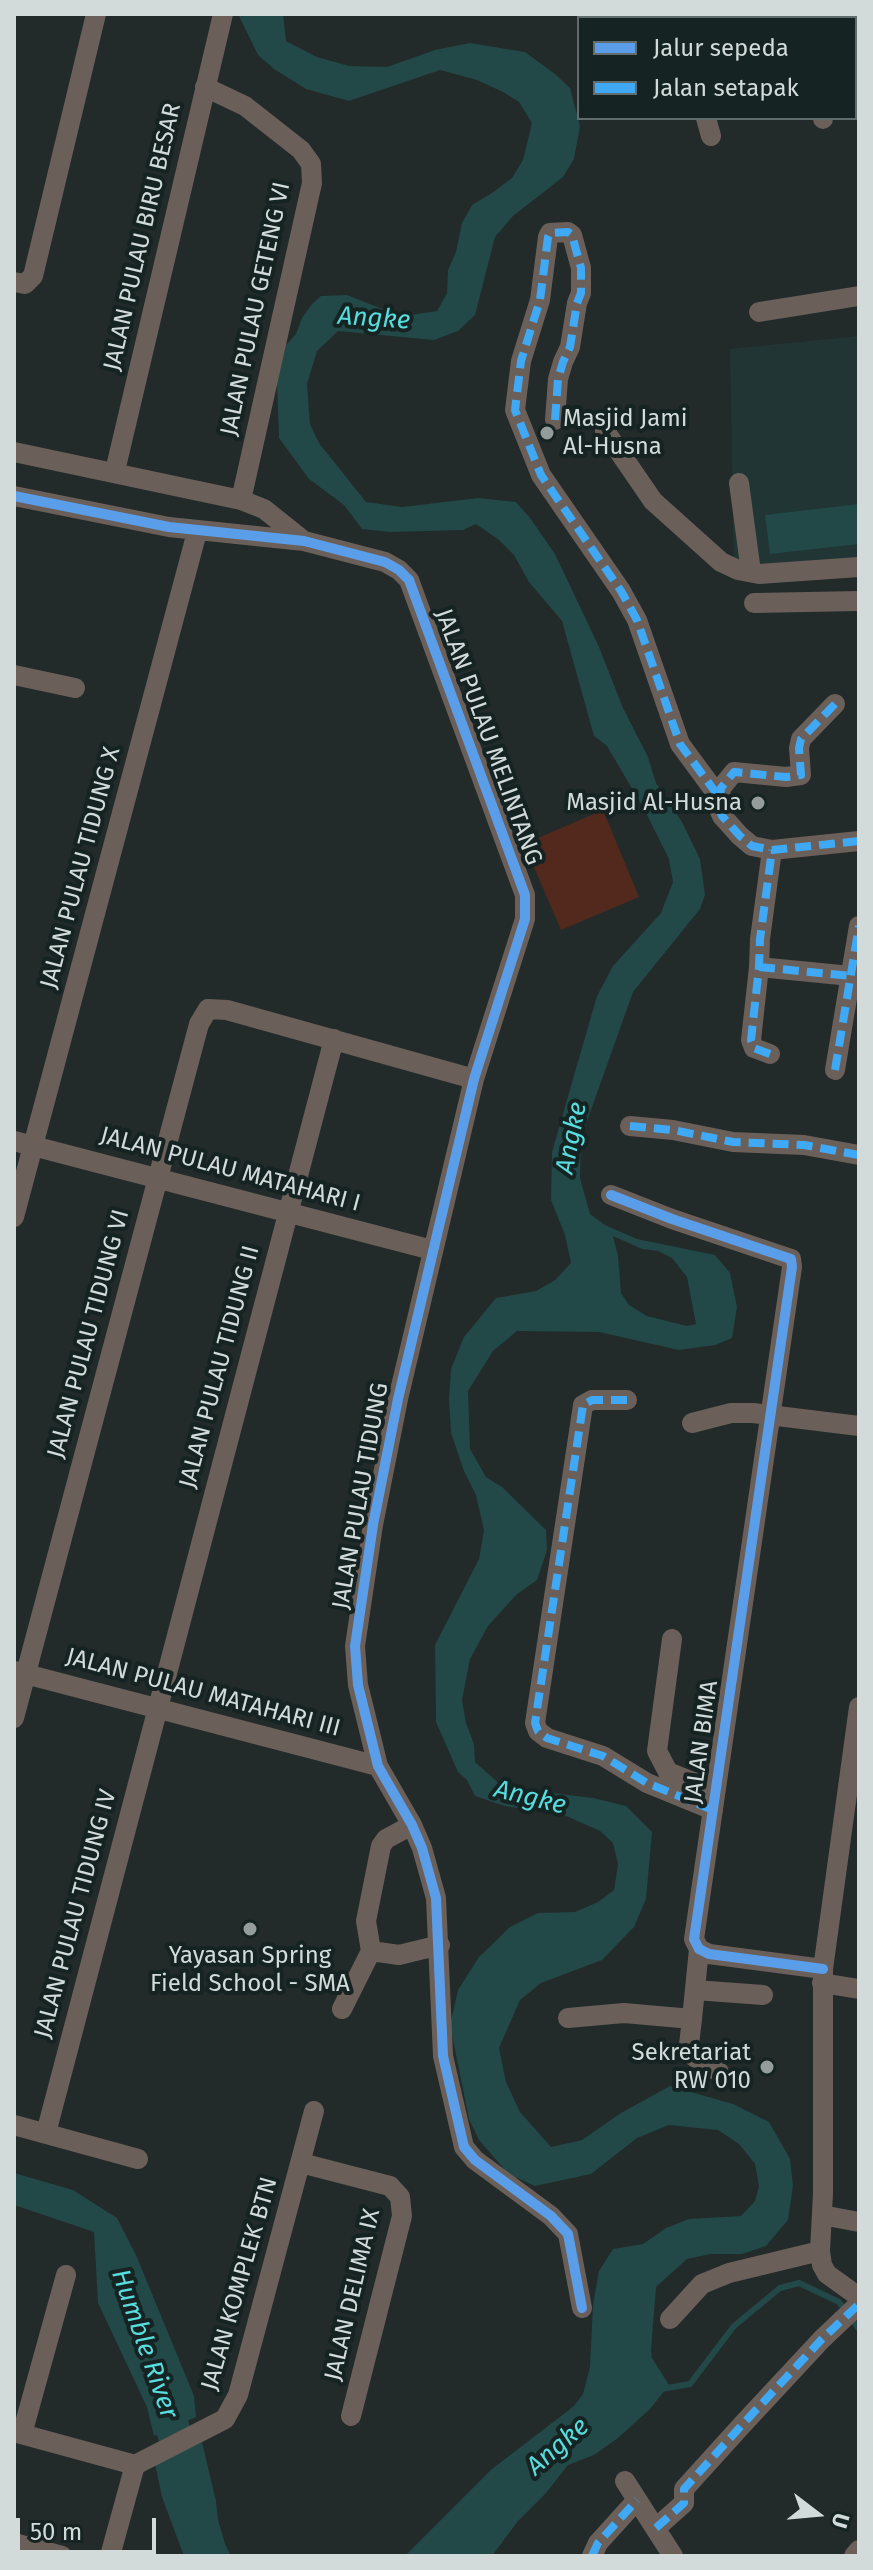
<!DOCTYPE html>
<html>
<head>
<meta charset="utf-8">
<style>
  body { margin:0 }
  #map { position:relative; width:873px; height:2570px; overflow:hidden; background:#222a2a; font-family:"Fira Sans",sans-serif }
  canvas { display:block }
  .frame { position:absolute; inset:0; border:16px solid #d2dbda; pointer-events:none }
  .legend { position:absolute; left:577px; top:16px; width:280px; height:104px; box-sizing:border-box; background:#162323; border:2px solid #616d6c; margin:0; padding:10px 14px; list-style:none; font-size:24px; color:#d2dbda }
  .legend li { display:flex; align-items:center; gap:16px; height:40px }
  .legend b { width:40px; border:2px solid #616d6c }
  .north { position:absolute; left:777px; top:2474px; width:80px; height:80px; -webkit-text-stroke:6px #162323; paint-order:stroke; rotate:106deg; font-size:22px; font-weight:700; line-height:32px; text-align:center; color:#d2dbda }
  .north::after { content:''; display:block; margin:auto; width:28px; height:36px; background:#d2dbda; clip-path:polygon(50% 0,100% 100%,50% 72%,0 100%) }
  .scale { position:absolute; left:16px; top:2518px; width:140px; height:36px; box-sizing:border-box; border:4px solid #d2dbda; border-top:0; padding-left:10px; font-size:24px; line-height:28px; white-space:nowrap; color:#d2dbda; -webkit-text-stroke:6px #162323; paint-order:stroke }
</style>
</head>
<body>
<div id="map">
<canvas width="873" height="2570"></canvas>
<div class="frame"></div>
<ul class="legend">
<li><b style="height:10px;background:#5a9eea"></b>Jalur sepeda</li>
<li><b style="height:10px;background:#3fa9f5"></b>Jalan setapak</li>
</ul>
<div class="north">U</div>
<div class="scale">50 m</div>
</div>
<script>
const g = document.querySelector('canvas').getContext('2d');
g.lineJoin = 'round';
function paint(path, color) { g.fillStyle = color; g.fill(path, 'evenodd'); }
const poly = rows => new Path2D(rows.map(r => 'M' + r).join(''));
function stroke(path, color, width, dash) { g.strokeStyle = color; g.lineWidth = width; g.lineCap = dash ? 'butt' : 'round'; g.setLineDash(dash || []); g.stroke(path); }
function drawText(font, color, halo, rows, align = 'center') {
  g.font = font + ' "Fira Sans",sans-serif'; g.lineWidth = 8; g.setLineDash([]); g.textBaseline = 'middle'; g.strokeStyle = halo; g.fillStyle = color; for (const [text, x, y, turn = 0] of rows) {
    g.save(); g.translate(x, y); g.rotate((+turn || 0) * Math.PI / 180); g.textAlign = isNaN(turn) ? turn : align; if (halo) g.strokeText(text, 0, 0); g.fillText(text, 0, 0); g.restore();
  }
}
paint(poly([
  [859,336,859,571,734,573,730,349]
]), '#213535');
paint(poly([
  [603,810,639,897,561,930,524,844]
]), '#52291c');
paint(poly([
  [238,14,283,14,286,41,317,57,349,66,387,67,435,50,470,43,525,52,555,74,570,88,580,126,574,159,563,177,513,216,495,237,475,315,458,331,434,340,338,331,317,351,307,384,310,424,319,443,366,502,402,507,478,498,516,502,530,518,555,554,599,647,623,708,648,757,656,783,682,822,700,859,705,895,700,909,633,992,581,1138,580,1178,590,1214,605,1225,637,1239,715,1255,730,1273,737,1307,732,1338,715,1345,679,1350,599,1332,517,1331,493,1351,468,1391,470,1449,486,1477,502,1487,546,1530,547,1550,537,1580,516,1595,488,1626,470,1659,462,1700,466,1723,474,1744,475,1762,503,1787,593,1798,626,1806,652,1832,646,1899,634,1927,602,1960,541,1983,520,2000,499,2048,506,2082,520,2112,551,2147,582,2140,621,2113,670,2086,733,2104,769,2122,790,2159,793,2186,788,2220,766,2246,742,2254,711,2254,687,2259,656,2287,651,2350,652,2358,669,2385,650,2409,618,2438,594,2455,568,2465,546,2493,518,2521,492,2556,405,2556,492,2469,574,2406,583,2394,590,2367,593,2305,599,2271,613,2249,643,2244,666,2228,689,2219,741,2216,755,2201,759,2186,755,2164,739,2144,718,2130,669,2125,637,2138,591,2174,535,2186,515,2177,505,2170,479,2140,469,2119,450,2025,458,1990,479,1957,510,1927,538,1913,575,1912,598,1902,614,1890,618,1864,613,1843,600,1831,564,1815,505,1806,475,1796,467,1780,458,1772,436,1722,435,1645,479,1559,484,1530,476,1495,464,1471,451,1433,449,1399,451,1369,464,1337,496,1298,536,1291,555,1280,571,1263,565,1235,551,1200,552,1152,597,996,613,966,661,913,673,882,669,859,644,809,607,746,594,736,562,621,529,582,514,555,499,540,476,524,463,530,390,532,362,529,344,505,309,479,279,438,277,381,286,345,296,334,302,318,312,304,321,296,347,295,380,308,410,315,437,311,447,293,448,270,456,252,462,223,472,205,492,193,512,178,523,160,532,123,519,102,503,92,477,80,440,70,349,101,306,89,274,69,258,55],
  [613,1236,642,1249,658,1251,672,1258,687,1277,696,1324,687,1326,647,1316,629,1305,621,1293,618,1256],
  [859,504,859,544,770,554,765,515],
  [14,2173,73,2190,117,2218,136,2255,194,2396,196,2417,154,2436,147,2407,98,2303,94,2232,14,2205],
  [202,2442,216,2501,218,2520,225,2544,231,2556,184,2556,162,2497,155,2464]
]), '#224848');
stroke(poly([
  [662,2389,690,2384,734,2326,780,2288,799,2283,839,2302,859,2329]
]), '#224848', 6);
stroke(poly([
  [159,2384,194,2498,203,2546,209,2556]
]), '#224848', 34);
stroke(poly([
  [678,14,679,18],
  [798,14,799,18],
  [205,87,245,106,301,150,311,164,312,183,241,500],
  [706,118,711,136],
  [823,118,823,119],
  [14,282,25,284,33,276,96,14],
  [759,312,859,296],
  [555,420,558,379,563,362,570,347,577,303,581,293,581,268,572,235,568,232,550,233,548,237,540,300,521,361,515,410,541,475,621,591,637,620,680,744,719,797],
  [605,431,653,501,721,562,738,570,759,574,859,567],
  [14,452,241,500,264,509,304,541],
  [115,471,223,14],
  [739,483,751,572],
  [14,496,169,527,304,541,385,562,399,570,409,580,525,895,525,919,474,1079,398,1399,373,1525,355,1646,358,1685,378,1766,412,1825,422,1848,436,1898,443,2056,464,2147,475,2160,551,2216,568,2234,582,2308],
  [754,603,859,601],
  [14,675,75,688],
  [835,704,801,739,799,748,801,775,786,777,734,772,721,788,719,809,722,816,740,836,752,846,772,850,859,841],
  [759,967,851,976],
  [770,1054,754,1048,751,1040,759,967,760,939,772,850],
  [835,1070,859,926],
  [630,1126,673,1130,733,1142,804,1145,859,1155],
  [14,1141,432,1250],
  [611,1195,672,1219,791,1259,792,1267,694,1939,699,1949,709,1954,823,1969],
  [14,1217,197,532],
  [627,1400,592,1400,583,1405,535,1723,538,1731,547,1738,603,1756,647,1783,713,1810],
  [692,1423,731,1413,753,1413,859,1426],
  [672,1639,657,1751,668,1772,693,1782,716,1787],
  [14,1671,378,1766],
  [859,1707,823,1969,823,2193,820,2251,822,2265,827,2274,859,2297],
  [14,1718,199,1024,208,1009,227,1010,474,1079],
  [371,1951,366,1921,381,1846,386,1839,412,1825],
  [822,1983,859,1989],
  [695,1990,763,1995],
  [342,2009,371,1951,399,1955,440,1945],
  [568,2018,624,2013,692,2019,699,1949],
  [692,2019,688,2053,719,2072],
  [14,2125,138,2159],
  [46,2133,334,1039],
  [301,2163,390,2186,400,2197,402,2216,351,2416],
  [822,2215,859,2222],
  [670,2319,702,2284,729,2273,820,2251],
  [14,2432,135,2465,225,2419,238,2395,314,2111],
  [22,2434,66,2275],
  [625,2481,673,2556],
  [656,2528,684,2503,684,2489,742,2425,822,2339,859,2304],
  [14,2543,62,2556],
  [110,2556,135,2465],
  [592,2556,598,2543,637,2500],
  [854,2556,859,2550]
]), '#6b5f5a', 20);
stroke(poly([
  [555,420,558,379,563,362,570,347,577,303,581,293,581,268,572,235,568,232,550,233,548,237,540,300,521,361,515,410,541,475,621,591,637,620,680,744,719,797],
  [835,704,801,739,799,748,801,775,786,777,734,772,721,788,719,809,722,816,740,836,752,846,772,850,859,841],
  [759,967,851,976],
  [770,1054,754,1048,751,1040,759,967,760,939,772,850],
  [835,1070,859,926],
  [630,1126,673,1130,733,1142,804,1145,859,1155],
  [627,1400,592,1400,583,1405,535,1723,538,1731,547,1738,603,1756,647,1783,713,1810],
  [656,2528,684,2503,684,2489,742,2425,822,2339,859,2304],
  [592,2556,598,2543,637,2500]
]), '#3fa9f5', 8, [16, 8]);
stroke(poly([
  [14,496,169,527,304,541,385,562,399,570,409,580,525,895,525,919,474,1079,398,1399,373,1525,355,1646,358,1685,378,1766,412,1825,422,1848,436,1898,443,2056,464,2147,475,2160,551,2216,568,2234,582,2308],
  [611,1195,672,1219,791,1259,792,1267,694,1939,699,1949,709,1954,823,1969]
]), '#5a9eea', 10);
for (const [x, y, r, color] of [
  [547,433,8,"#949d9c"],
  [758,803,8,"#949d9c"],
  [250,1929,8,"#949d9c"],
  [767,2067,8,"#949d9c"]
]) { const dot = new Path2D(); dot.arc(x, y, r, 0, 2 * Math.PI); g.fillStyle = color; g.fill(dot); stroke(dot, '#162323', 3); }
drawText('24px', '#d2dbda', '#162323', [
  ["JALAN PULAU BIRU BESAR",143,237,-77],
  ["JALAN PULAU GETENG VI",256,309,-78],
  ["JALAN PULAU MELINTANG",488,737,70],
  ["JALAN PULAU TIDUNG X",81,868,-75],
  ["JALAN PULAU MATAHARI I",230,1170,15],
  ["JALAN PULAU TIDUNG VI",89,1334,-75],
  ["JALAN PULAU TIDUNG II",220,1367,-75],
  ["JALAN PULAU TIDUNG",361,1496,-80],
  ["JALAN PULAU MATAHARI III",203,1693,15],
  ["JALAN BIMA",702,1742,-82],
  ["JALAN PULAU TIDUNG IV",76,1914,-75],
  ["JALAN KOMPLEK BTN",240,2284,-74],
  ["JALAN DELIMA IX",353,2295,-77]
]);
drawText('24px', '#d2dbda', '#162323', [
  ["Masjid Jami",563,419,"left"],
  ["Al-Husna",563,447,"left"],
  ["Masjid Al-Husna",742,803],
  ["Yayasan Spring",250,1956,"center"],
  ["Field School - SMA",250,1984,"center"],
  ["Sekretariat",751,2053],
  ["RW 010",751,2081]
], 'right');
drawText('italic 26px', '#57ddde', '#162323', [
  ["Angke",374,319,4],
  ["Angke",572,1138,-79],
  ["Angke",530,1798,14],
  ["Humble River",144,2344,71],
  ["Angke",558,2447,-41]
]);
</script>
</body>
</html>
